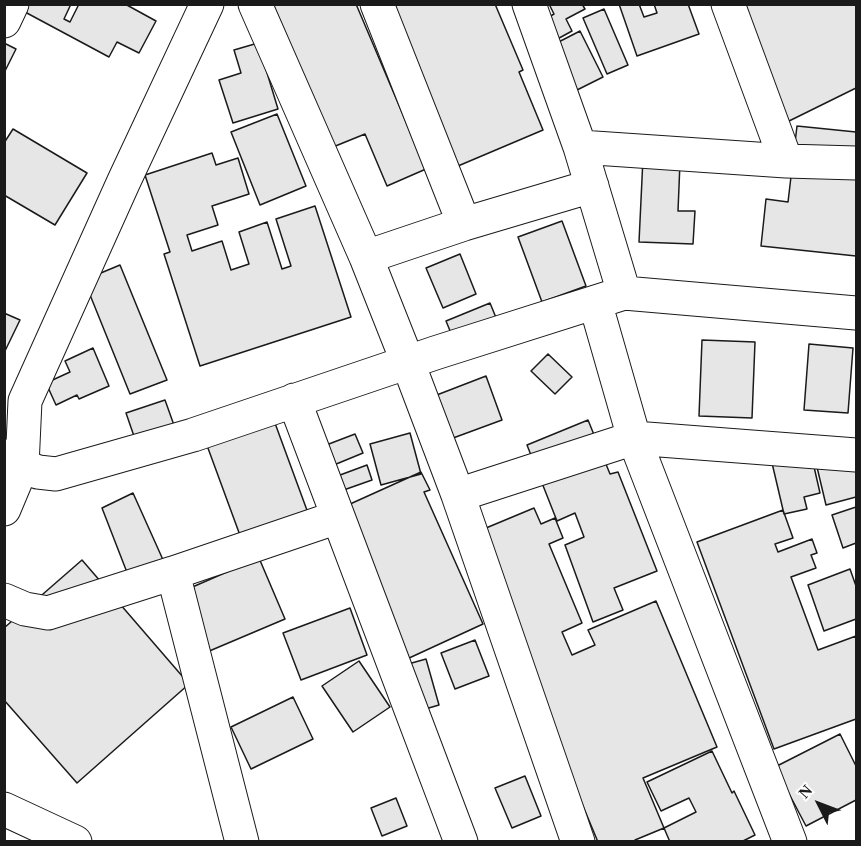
<!DOCTYPE html>
<html>
<head>
<meta charset="utf-8">
<style>
  body { margin:0 }
  #map { position:relative; width:861px; height:846px; overflow:hidden; background:#fff; font-family:"Times New Roman",serif }
  canvas { display:block }
  .frame { position:absolute; inset:0; border:6px solid #1a1a1a; pointer-events:none }
  .north { position:absolute; left:789px; top:774px; width:60px; height:60px; -webkit-text-stroke:4px #fff; paint-order:stroke; rotate:312deg; font-size:16px; font-weight:700; line-height:24px; text-align:center; color:#1a1a1a }
  .north::after { content:''; display:block; margin:auto; width:21px; height:27px; background:#1a1a1a; clip-path:polygon(50% 0,100% 100%,50% 72%,0 100%) }
</style>
</head>
<body>
<div id="map">
<canvas width="861" height="846"></canvas>
<div class="frame"></div>
<div class="north">N</div>
</div>
<script>
const g = document.querySelector('canvas').getContext('2d');
g.lineJoin = 'round';
function paint(path, color) { g.fillStyle = color; g.fill(path, 'evenodd'); }
const poly = rows => new Path2D(rows.map(r => 'M' + r).join(''));
function stroke(path, color, width, dash) { g.strokeStyle = color; g.lineWidth = width; g.lineCap = dash ? 'butt' : 'round'; g.setLineDash(dash || []); g.stroke(path); }
const building = poly([
  [10,4,71,4,64,19,70,22,79,4,125,4,156,21,139,53,117,42,109,57,10,4],
  [273,4,356,4,426,169,387,186,365,134,333,147,273,4],
  [390,4,495,4,523,70,519,72,543,130,458,166,390,4],
  [549,4,582,4,585,9,566,19,572,31,552,42,542,21,554,14,549,4],
  [619,4,639,4,644,17,657,13,654,4,688,4,699,34,637,56,619,4],
  [725,4,856,4,856,88,783,124,725,4],
  [604,9,628,65,607,74,583,18,604,9],
  [580,31,603,77,567,95,545,49,580,31],
  [4,43,16,49,4,73,4,43],
  [258,43,278,109,233,123,219,80,241,73,234,50,258,43],
  [277,114,306,186,260,205,231,132,277,114],
  [797,126,856,132,856,256,761,246,766,199,788,202,797,126],
  [13,129,87,173,55,225,4,195,4,143,13,129],
  [644,137,681,138,678,211,695,211,693,244,639,242,644,137],
  [212,153,216,165,238,158,249,194,212,206,218,225,187,235,192,251,222,241,231,270,249,264,239,232,267,222,282,269,291,266,276,219,315,206,351,317,200,366,164,254,170,252,145,175,212,153],
  [562,221,586,286,542,302,518,237,562,221],
  [460,254,476,294,443,308,426,268,460,254],
  [120,265,167,380,130,394,84,280,120,265],
  [490,303,499,325,455,343,446,321,490,303],
  [4,313,20,320,4,353,4,313],
  [702,340,755,342,752,418,699,416,702,340],
  [809,344,853,348,848,413,804,410,809,344],
  [93,348,109,386,79,399,77,395,56,405,46,383,70,372,65,361,93,348],
  [548,354,572,377,555,394,531,371,548,354],
  [486,376,502,420,445,441,429,398,486,376],
  [165,400,175,428,136,442,126,413,165,400],
  [272,415,308,513,241,538,205,440,272,415],
  [588,420,610,474,618,472,657,571,614,588,623,610,593,622,565,545,584,537,575,513,557,521,527,445,588,420],
  [410,433,421,474,381,485,370,444,410,433],
  [355,434,363,453,329,467,321,447,355,434],
  [768,446,812,458,820,493,804,497,807,509,784,514,768,446],
  [856,454,856,497,826,505,816,463,856,454],
  [367,465,372,480,338,492,332,478,367,465],
  [421,472,430,490,424,492,483,624,407,659,339,509,421,472],
  [133,493,164,562,128,575,102,508,133,493],
  [856,507,856,543,843,548,832,515,856,507],
  [534,508,541,524,555,518,563,538,549,544,582,623,562,632,572,655,595,645,588,630,656,601,717,747,643,778,664,828,635,840,636,842,598,842,506,622,474,533,534,508],
  [783,510,793,538,775,544,778,552,812,539,817,553,811,555,816,568,791,577,818,650,856,636,856,719,774,749,697,542,783,510],
  [259,558,285,619,207,652,181,592,259,558],
  [82,560,189,684,77,783,4,700,4,628,82,560],
  [850,569,856,586,856,619,824,631,808,585,850,569],
  [350,608,367,655,301,680,283,633,350,608],
  [475,640,489,676,455,689,441,653,475,640],
  [426,659,439,705,415,712,401,666,426,659],
  [359,661,390,707,353,732,322,686,359,661],
  [293,697,313,739,251,769,231,727,293,697],
  [840,734,856,766,856,800,806,826,775,767,840,734],
  [712,751,732,793,734,791,755,835,741,842,670,842,664,828,696,812,689,798,661,811,647,782,712,751],
  [525,776,541,816,512,828,495,788,525,776],
  [396,798,407,826,382,836,371,808,396,798]
]);
paint(building, '#e6e6e6');
stroke(building, '#1a1a1a', 1.5);
const minor = poly([
  [207,4,124,181,25,401,22,466,38,472,56,474,193,435,435,353,624,293,856,313],
  [255,4,366,257,408,363,458,495,578,842],
  [377,4,464,224],
  [529,4,580,147,624,293],
  [728,4,786,161],
  [4,21,12,4],
  [580,147,786,161,856,163],
  [366,257,464,224,592,186],
  [595,302,634,438,790,842],
  [294,400,461,842],
  [4,456,22,466,4,509],
  [458,495,634,438,856,455],
  [4,600,25,609,48,613,173,573],
  [4,809,75,842],
  [242,842,173,573,338,517]
]);
stroke(minor, '#1a1a1a', 35);
stroke(minor, '#fff', 33);
</script>
</body>
</html>
